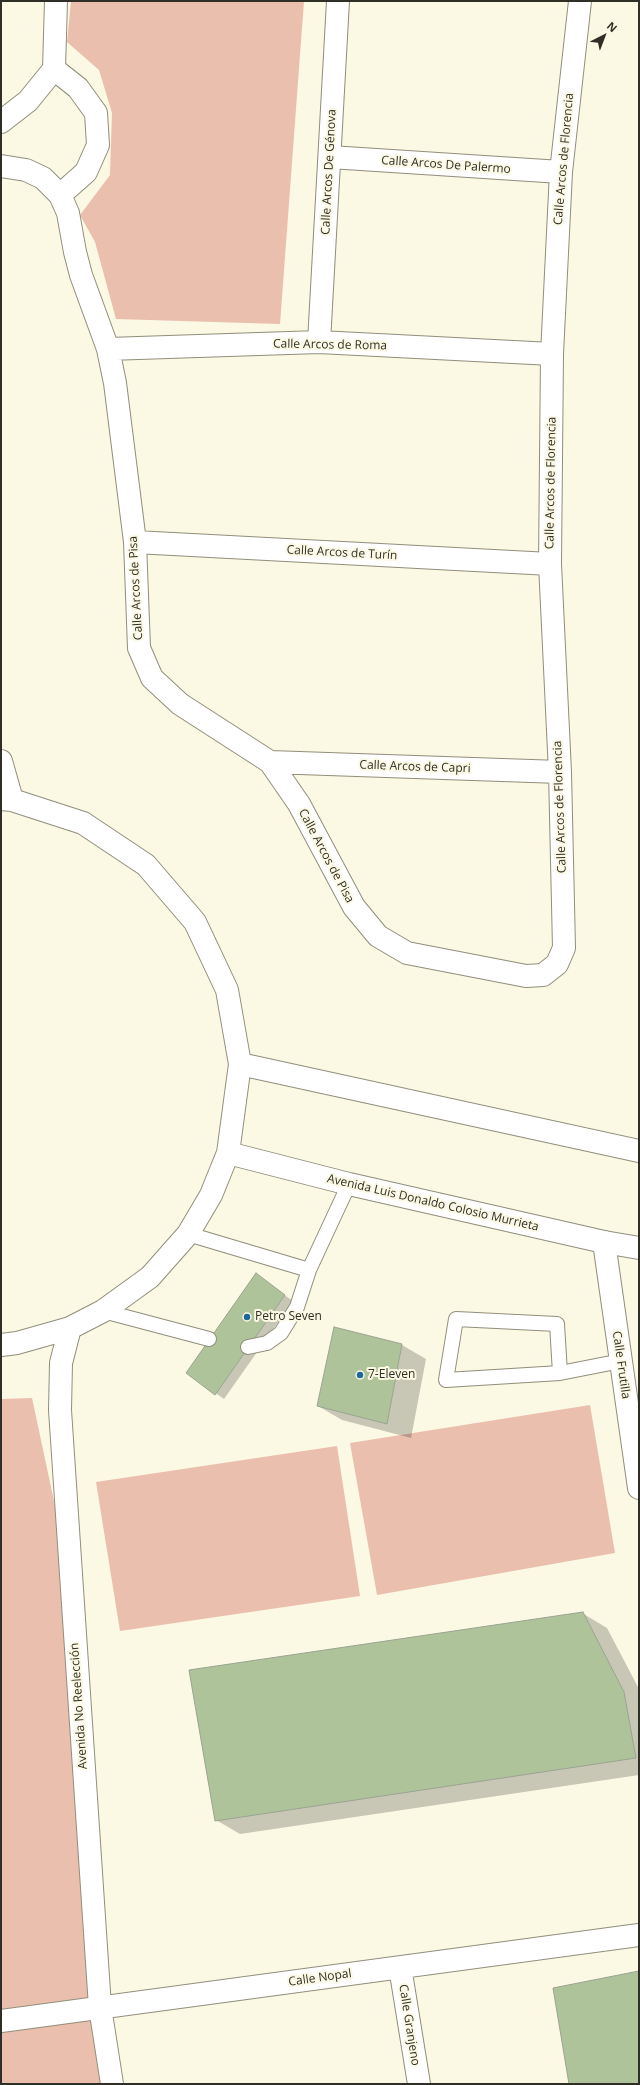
<!DOCTYPE html>
<html>
<head>
<meta charset="utf-8">
<style>
  body { margin:0 }
  #map { position:relative; width:640px; height:2085px; overflow:hidden; background:#fbf8e3; font-family:"Open Sans",sans-serif }
  canvas { display:block }
  .frame { position:absolute; inset:0; border:2px solid #302f27; pointer-events:none }
  .north { position:absolute; left:584px; top:16px; width:40px; height:40px; -webkit-text-stroke:3px #fbf8e3; paint-order:stroke; rotate:42deg; font-size:11px; font-weight:700; line-height:16px; text-align:center; color:#302f27 }
  .north::after { content:''; display:block; margin:auto; width:14px; height:18px; background:#302f27; clip-path:polygon(50% 0,100% 100%,50% 72%,0 100%) }
</style>
</head>
<body>
<div id="map">
<canvas width="640" height="2085"></canvas>
<div class="frame"></div>
<div class="north">N</div>
</div>
<script>
const g = document.querySelector('canvas').getContext('2d');
g.lineJoin = 'round';
function paint(path, color) { g.fillStyle = color; g.fill(path, 'evenodd'); }
const poly = rows => new Path2D(rows.map(r => 'M' + r).join(''));
function stroke(path, color, width, dash) { g.strokeStyle = color; g.lineWidth = width; g.lineCap = dash ? 'butt' : 'round'; g.setLineDash(dash || []); g.stroke(path); }
function drawText(font, color, halo, rows, align = 'center') {
  g.font = font + ' "Open Sans",sans-serif'; g.lineWidth = 4; g.setLineDash([]); g.textBaseline = 'middle'; g.strokeStyle = halo; g.fillStyle = color; for (const [text, x, y, turn = 0] of rows) {
    g.save(); g.translate(x, y); g.rotate((+turn || 0) * Math.PI / 180); g.textAlign = isNaN(turn) ? turn : align; if (halo) g.strokeText(text, 0, 0); g.fillText(text, 0, 0); g.restore();
  }
}
paint(poly([
  [71,1,304,1,280,324,116,319,95,242,80,215,110,175,112,113,99,70,67,42],
  [32,1398,71,1581,112,2084,1,2084,1,1399],
  [590,1405,615,1553,377,1595,350,1443],
  [337,1446,360,1596,120,1631,96,1482]
]), '#eabfae');
paint(poly([
  [256,1275,293,1301,224,1399,187,1373],
  [335,1329,402,1345,426,1359,411,1438,342,1420,318,1406],
  [582,1613,607,1628,639,1689,639,1775,240,1834,216,1820]
]), '#0003');
const building = poly([
  [256,1273,285,1295,215,1395,186,1373,256,1273],
  [334,1327,402,1344,387,1424,317,1406,334,1327],
  [583,1612,624,1692,636,1758,215,1821,189,1670,583,1612],
  [639,1971,639,2084,569,2084,553,1988,639,1971]
]);
paint(building, '#afc39a');
stroke(building, '#9aa391', 1);
const service = poly([
  [188,1234,309,1270],
  [103,1311,209,1339],
  [248,1347,267,1343,281,1333,297,1307,309,1270,349,1184],
  [560,1373,557,1324,456,1319,446,1380,560,1373,621,1361]
]);
const minor = poly([
  [54,69,78,88,96,113,98,145,86,172,60,195],
  [54,69,56,1],
  [1,122,28,101,54,69],
  [330,157,561,172],
  [1,166,26,170,43,178,60,195,68,213,75,252,81,275,108,349,115,383,135,542,139,648,152,678,180,704,270,762,299,804,354,907,378,936,407,953,526,976,543,975,557,964,564,948,560,772,550,564,552,354,561,172,580,1],
  [319,342,338,1],
  [108,349,319,342,552,354],
  [135,542,550,564],
  [270,762,560,772],
  [604,1242,639,1488],
  [400,1967,419,2084],
  [1,2021,639,1935]
]);
const secondary = poly([
  [1,761,12,800],
  [1,799,12,800,83,823,146,865,195,922,227,990,240,1064,228,1153,211,1195,188,1234,150,1277,103,1311,70,1328,17,1343,1,1345],
  [240,1064,639,1151],
  [228,1153,349,1184,604,1242,639,1248],
  [70,1328,61,1363,60,1410,100,2007,112,2084]
]);
stroke(service, '#918e7c', 16);
stroke(minor, '#918e7c', 24);
stroke(secondary, '#918e7c', 24);
stroke(service, '#fff', 14);
stroke(minor, '#fff', 22);
stroke(secondary, '#fff', 22);
for (const [x, y, r, color] of [
  [247,1317,4,"#1f689c"],
  [360,1375,4,"#1f689c"]
]) { const dot = new Path2D(); dot.arc(x, y, r, 0, 2 * Math.PI); g.fillStyle = color; g.fill(dot); stroke(dot, '#fbf8e3', 1.5); }
drawText('12px', '#302f27', '#fbf8e3', [
  ["Calle Arcos de Florencia",564,159,-85],
  ["Calle Arcos De Palermo",446,165,4],
  ["Calle Arcos De Génova",329,172,-87],
  ["Calle Arcos de Roma",330,345,1],
  ["Calle Arcos de Florencia",551,483,-89],
  ["Calle Arcos de Turín",342,553,3],
  ["Calle Arcos de Pisa",136,588,-93],
  ["Calle Arcos de Capri",415,767,2],
  ["Calle Arcos de Florencia",560,807,-92],
  ["Calle Arcos de Pisa",326,856,62],
  ["Avenida Luis Donaldo Colosio Murrieta",433,1203,13],
  ["Calle Frutilla",621,1365,82],
  ["Avenida No Reelección",79,1706,-94],
  ["Calle Nopal",320,1978,-8],
  ["Calle Granjeno",409,2025,81]
]);
drawText('12px', '#302f27', '#fbf8e3', [
  ["Petro Seven",255,1317],
  ["7-Eleven",368,1375]
], 'left');
</script>
</body>
</html>
